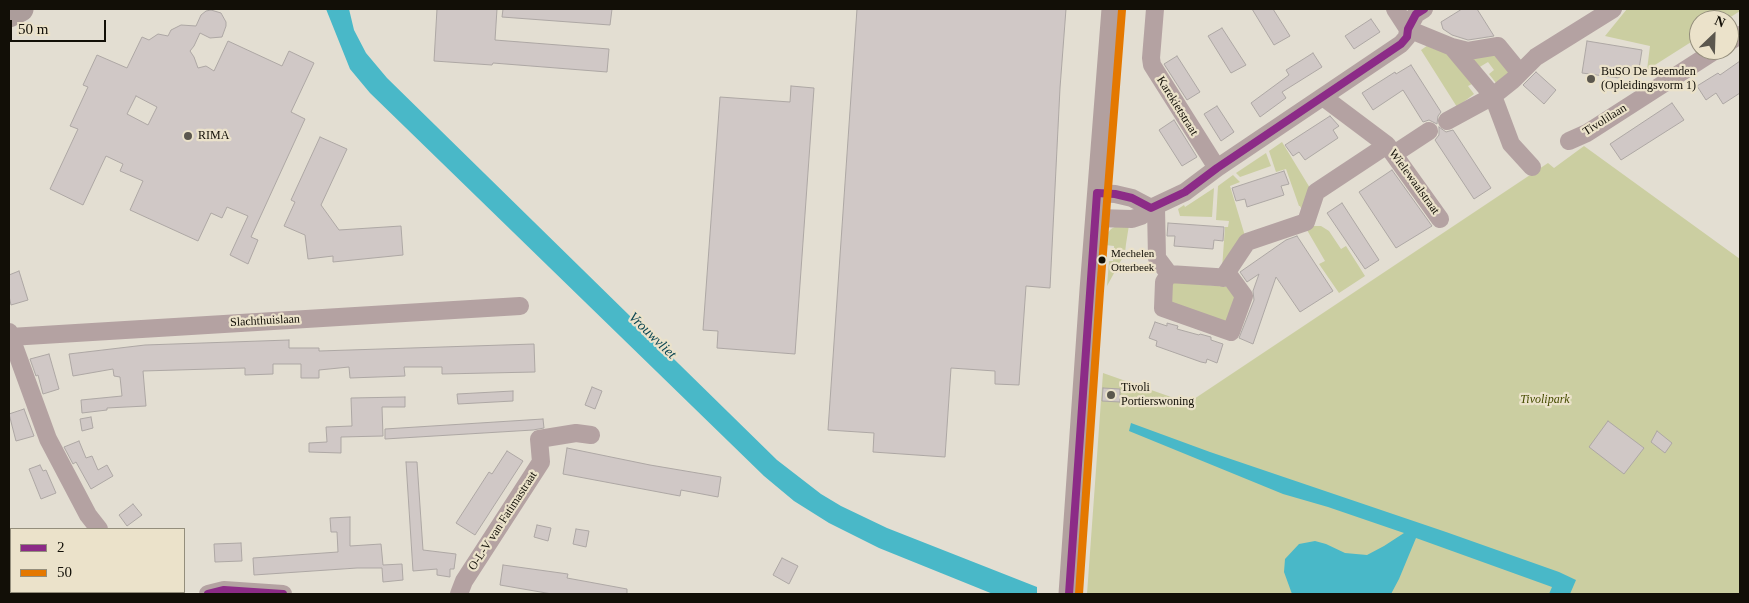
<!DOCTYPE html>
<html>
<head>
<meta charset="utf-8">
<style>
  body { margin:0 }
  #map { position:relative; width:1749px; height:603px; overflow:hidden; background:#e3ded2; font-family:Georgia,serif }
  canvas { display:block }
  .frame { position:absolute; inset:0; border:10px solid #120f07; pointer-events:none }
  .legend { position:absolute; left:10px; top:528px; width:175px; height:65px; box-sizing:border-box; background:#ebe2ca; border:1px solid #948e7c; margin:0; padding:6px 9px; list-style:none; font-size:15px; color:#120f07 }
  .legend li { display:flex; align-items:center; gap:10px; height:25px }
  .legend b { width:25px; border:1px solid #948e7c }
  .north { position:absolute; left:1689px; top:10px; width:50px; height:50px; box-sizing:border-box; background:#ebe2ca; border:1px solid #948e7c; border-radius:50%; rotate:24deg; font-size:14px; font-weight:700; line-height:20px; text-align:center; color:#120f07 }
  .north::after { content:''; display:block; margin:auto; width:18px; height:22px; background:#5b574e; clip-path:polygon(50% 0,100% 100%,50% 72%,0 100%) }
  .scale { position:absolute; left:10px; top:20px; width:96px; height:22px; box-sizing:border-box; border:2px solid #120f07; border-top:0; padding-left:6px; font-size:15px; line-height:18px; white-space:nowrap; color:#120f07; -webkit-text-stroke:4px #ebe2ca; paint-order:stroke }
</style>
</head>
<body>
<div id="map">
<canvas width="1749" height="603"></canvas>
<div class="frame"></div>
<ul class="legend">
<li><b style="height:6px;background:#8c2b87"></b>2</li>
<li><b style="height:6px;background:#e47800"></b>50</li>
</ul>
<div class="north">N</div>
<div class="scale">50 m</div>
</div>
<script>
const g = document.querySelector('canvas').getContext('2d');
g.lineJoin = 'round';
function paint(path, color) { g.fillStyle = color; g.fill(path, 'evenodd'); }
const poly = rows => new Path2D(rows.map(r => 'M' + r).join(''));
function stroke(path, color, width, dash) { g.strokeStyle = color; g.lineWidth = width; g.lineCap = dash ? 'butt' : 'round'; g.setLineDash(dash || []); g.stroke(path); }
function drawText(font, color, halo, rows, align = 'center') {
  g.font = font + ' Georgia,serif'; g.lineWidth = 4.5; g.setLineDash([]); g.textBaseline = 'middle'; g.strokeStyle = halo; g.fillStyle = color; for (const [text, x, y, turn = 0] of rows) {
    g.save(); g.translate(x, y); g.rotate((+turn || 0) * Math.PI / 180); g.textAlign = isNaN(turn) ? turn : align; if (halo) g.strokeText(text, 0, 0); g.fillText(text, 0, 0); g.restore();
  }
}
paint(poly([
  [1627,9,1740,9,1740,11,1726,20,1699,20,1699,37,1647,70,1650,46,1605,36],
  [1431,43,1452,52,1472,84,1468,86,1474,94,1457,107,1421,50],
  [1495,50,1512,73,1496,83,1489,74,1494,70,1488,62,1478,68,1467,53],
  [1282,142,1310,188,1304,214,1300,206,1299,206,1286,169,1276,172,1269,151],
  [1584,146,1740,259,1740,594,1087,594,1103,373,1188,403,1548,163,1554,168],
  [1266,153,1271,166,1240,177,1236,173],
  [1233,175,1240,182,1230,186,1245,236,1222,269,1225,227,1228,227,1229,221,1216,220,1218,186],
  [1214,188,1212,217,1180,216,1178,209,1184,205,1185,207],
  [1118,225,1129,225,1126,244,1125,253,1107,286,1109,261,1113,261,1114,246,1105,245,1106,235,1111,229],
  [1313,226,1321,226,1329,231,1341,249,1346,246,1365,276,1339,293,1319,264,1325,261,1307,230],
  [1173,282,1230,287,1236,297,1228,323,1172,304,1171,284]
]), '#cbcea1');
paint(poly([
  [326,9,349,9,354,30,366,53,387,78,777,460,821,494,841,506,887,528,1037,587,1037,594,993,594,879,548,829,523,794,501,764,476,370,93,350,69],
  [1131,423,1210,452,1446,532,1559,572,1576,580,1570,594,1549,594,1552,587,1416,538,1399,579,1391,594,1292,594,1284,572,1285,559,1299,544,1315,541,1326,544,1345,553,1367,555,1384,546,1404,533,1328,507,1283,494,1129,431]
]), '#49b8c8');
const building = poly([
  [437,9,497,9,495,40,609,49,607,72,493,63,492,65,434,61,437,9],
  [503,9,612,9,610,25,502,17,503,9],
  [857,9,1066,9,1060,88,1050,288,1026,286,1019,385,995,384,995,371,951,368,945,457,873,452,874,433,828,430,857,9],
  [1252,9,1273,9,1290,36,1274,45,1252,9],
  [1462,9,1477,9,1494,36,1468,40,1452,35,1443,29,1441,22,1462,9],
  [211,10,221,13,226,22,226,26,222,37,210,38,200,33,194,46,190,51,194,57,198,68,206,66,214,71,228,41,282,66,289,51,314,63,291,112,305,119,251,237,258,240,248,264,230,255,248,216,227,207,222,218,211,213,198,241,130,210,143,181,120,171,123,164,106,156,83,205,50,189,78,129,70,126,88,87,83,85,97,55,127,68,142,37,149,40,158,34,168,36,171,30,181,25,196,26,201,15,206,11,211,10],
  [136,96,157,107,148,125,127,114,136,96],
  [1371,19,1380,32,1354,49,1345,36,1371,19],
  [1222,28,1246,65,1231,73,1208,36,1222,28],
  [1587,41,1642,50,1638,75,1620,72,1619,78,1582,73,1587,41],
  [1313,53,1322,67,1282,92,1286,98,1260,117,1251,103,1289,75,1286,70,1313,53],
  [1177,56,1200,92,1187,100,1164,64,1177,56],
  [1740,61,1740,93,1723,104,1716,93,1706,100,1697,86,1718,73,1720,75,1740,61],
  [1411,65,1441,112,1438,116,1437,124,1429,120,1423,122,1403,90,1373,110,1362,93,1395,72,1396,74,1411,65],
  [1536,72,1556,90,1544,104,1523,85,1536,72],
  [791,86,814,88,795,354,717,348,718,331,703,330,720,97,790,102,791,86],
  [1672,103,1684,120,1621,160,1610,144,1672,103],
  [1217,106,1234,132,1221,141,1204,114,1217,106],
  [1330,116,1339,126,1333,130,1338,138,1305,160,1299,152,1293,156,1285,145,1330,116],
  [1174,120,1197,157,1182,166,1159,130,1174,120],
  [1439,127,1446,132,1453,130,1491,188,1474,199,1435,140,1439,135,1439,127],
  [320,137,347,149,321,205,339,230,401,226,403,255,333,262,333,256,308,259,305,235,284,226,295,202,291,200,320,137],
  [1392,170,1432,226,1396,248,1359,192,1392,170],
  [1284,171,1289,184,1281,186,1284,195,1247,207,1245,199,1236,201,1232,188,1284,171],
  [1342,203,1379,260,1365,269,1327,213,1342,203],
  [1168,223,1224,227,1223,241,1214,240,1213,249,1174,246,1175,236,1167,236,1168,223],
  [1297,236,1333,291,1300,312,1276,277,1253,344,1239,338,1254,300,1253,291,1259,274,1247,282,1240,272,1286,240,1297,236],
  [19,271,28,300,11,305,9,296,9,275,19,271],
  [1155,322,1167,326,1167,323,1178,326,1177,329,1199,335,1200,334,1211,337,1211,340,1223,344,1217,363,1207,359,1206,363,1201,362,1156,346,1157,341,1149,338,1155,322],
  [289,340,289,348,319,348,319,351,534,344,535,372,442,374,442,367,404,367,405,376,350,378,349,367,319,370,319,378,301,378,301,364,273,364,273,374,245,375,245,368,143,371,146,406,107,408,107,410,82,413,81,400,122,396,120,377,114,376,113,369,73,376,69,354,145,345,289,340],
  [49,354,59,389,43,394,38,375,36,376,30,359,49,354],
  [592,387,602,391,595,409,585,405,592,387],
  [1103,388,1120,389,1120,402,1102,401,1103,388],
  [513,391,513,401,458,404,457,394,513,391],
  [405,397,405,407,382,407,383,436,341,437,341,453,309,452,309,443,327,442,326,427,352,426,351,398,405,397],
  [24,409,34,436,16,441,9,414,24,409],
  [91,417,93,428,82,431,80,419,91,417],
  [543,419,544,428,533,430,385,439,385,429,543,419],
  [1608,421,1644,448,1624,474,1589,447,1608,421],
  [1657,431,1672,443,1665,453,1651,442,1657,431],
  [79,441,86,458,92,456,98,470,107,465,113,476,91,489,76,462,73,464,64,447,79,441],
  [567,448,650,465,721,477,718,497,681,490,680,496,563,474,567,448],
  [507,451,523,461,475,535,456,523,489,472,492,474,507,451],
  [406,462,417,462,423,550,456,554,454,569,450,569,450,577,437,575,437,569,413,571,406,462],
  [40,465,43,471,46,470,56,493,41,499,29,469,40,465],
  [133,504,142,515,127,526,119,515,133,504],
  [350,517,350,546,381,544,383,565,402,564,403,580,383,582,382,568,357,568,254,575,253,558,338,552,337,532,331,532,330,518,350,517],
  [537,525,551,528,548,541,534,537,537,525],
  [576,529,589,531,586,547,573,544,576,529],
  [241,543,242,561,215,562,214,544,241,543],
  [782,558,798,566,789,584,773,575,782,558],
  [503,565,568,574,567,578,627,589,627,594,552,594,500,585,503,565]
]);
paint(building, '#d0c8c6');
stroke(building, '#ada7a4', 1);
stroke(poly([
  [1155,9,1151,58,1152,65,1217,168],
  [1395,9,1408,29,1452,47,1493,96,1511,144,1532,167],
  [1729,42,1740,35],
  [1452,47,1468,51,1498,46,1520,73],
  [1323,97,1387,145],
  [1447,121,1493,96,1513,80,1536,57,1613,9],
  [1569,141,1587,133,1716,50],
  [1394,154,1429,131],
  [1097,193,1115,194,1132,198,1151,208],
  [1156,207,1157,258,1169,274,1231,278,1244,296,1231,332,1163,308,1164,282,1169,274],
  [1096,218,1132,219,1141,216,1151,208,1185,192,1217,168,1401,44,1407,37,1408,29,1416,14,1424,9],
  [1223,278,1247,242,1306,222,1316,192,1387,145,1440,219],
  [9,332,48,439,88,515,99,529],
  [10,337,520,306],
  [149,592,151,594],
  [208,594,224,590,283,594],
  [459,594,464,581,541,462,539,439,576,433,591,435]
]), '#b4a2a2', 18);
stroke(poly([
  [1069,594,1090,290,1112,9]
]), '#b2a09f', 21);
stroke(poly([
  [9,15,21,9]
]), '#ac9d9b', 25);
stroke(poly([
  [208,594,224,590,283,594],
  [1069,594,1097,193,1115,194,1132,198,1151,208,1185,192,1217,168,1401,44,1407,37,1408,29,1416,14,1424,9]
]), '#8c2b87', 8);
stroke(poly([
  [1079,594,1100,291,1122,10]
]), '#e47800', 8);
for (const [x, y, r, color] of [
  [1591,79,5,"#5b574e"],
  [188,136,5,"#5b574e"],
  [1102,260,4.5,"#120f07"],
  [1111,395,5,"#5b574e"]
]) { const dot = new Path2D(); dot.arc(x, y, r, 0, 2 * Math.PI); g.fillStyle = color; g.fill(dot); stroke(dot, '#ebe2ca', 2); }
drawText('11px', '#120f07', '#ebe2ca', [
  ["Mechelen",1111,254],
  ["Otterbeek",1111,268]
], 'left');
drawText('12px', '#120f07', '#ebe2ca', [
  ["BuSO De Beemden",1601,72],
  ["(Opleidingsvorm 1)",1601,86],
  ["RIMA",198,136],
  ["Tivoli",1121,388],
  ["Portierswoning",1121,402]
], 'left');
drawText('12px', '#120f07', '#ebe2ca', [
  ["Karekietstraat",1177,106,58],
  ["Tivolilaan",1605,120,-32],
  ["Wielewaalstraat",1414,182,54],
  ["Slachthuislaan",265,321,-3],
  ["O-L-V van Fatimastraat",503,521,-57]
]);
drawText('italic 12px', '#464c01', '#ebe2ca', [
  ["Tivolipark",1545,400]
]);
drawText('italic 14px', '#0b4652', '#ebe2ca', [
  ["Vrouwvliet",652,336,44]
]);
</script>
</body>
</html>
